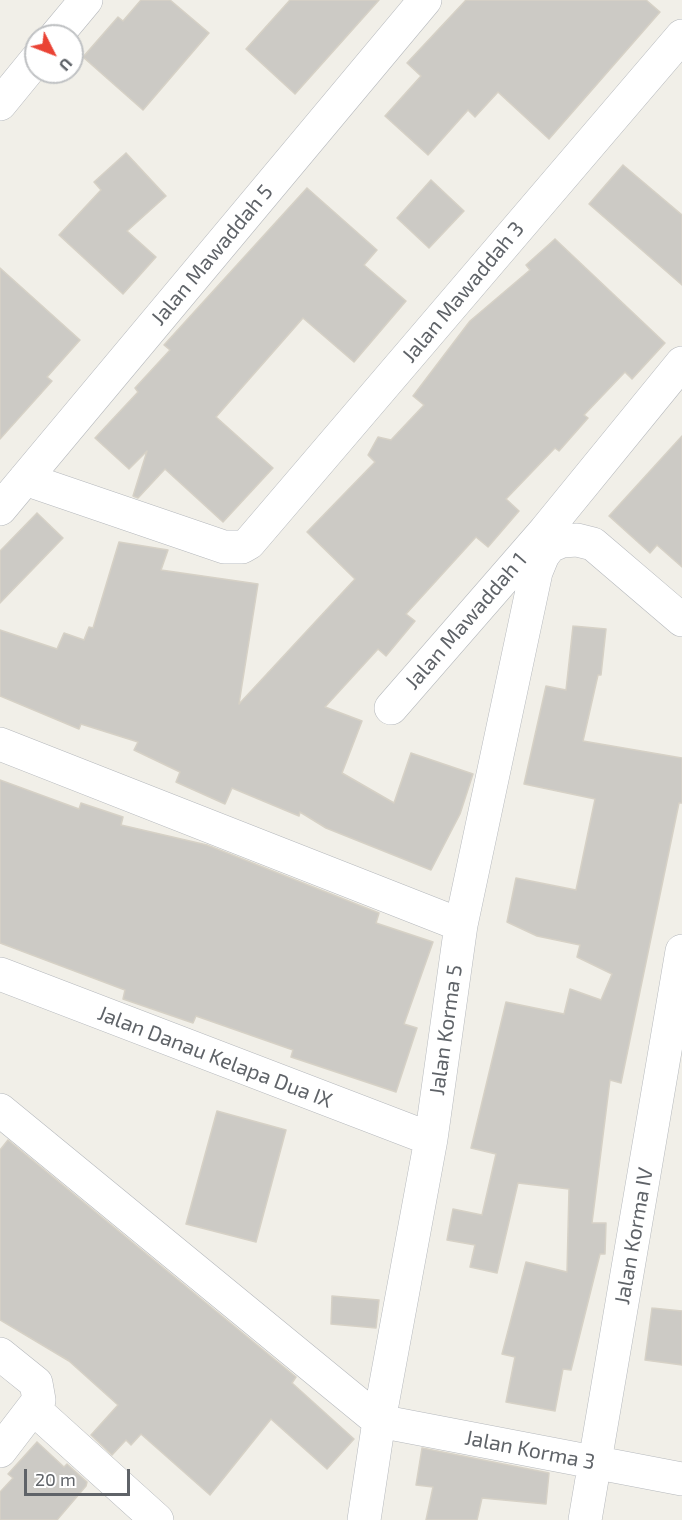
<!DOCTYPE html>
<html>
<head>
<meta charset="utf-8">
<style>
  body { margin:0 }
  #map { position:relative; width:682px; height:1520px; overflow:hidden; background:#f1efe8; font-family:"Exo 2",sans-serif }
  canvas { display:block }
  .north { position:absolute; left:24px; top:24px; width:60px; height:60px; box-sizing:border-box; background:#fff; border:2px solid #bfc1c3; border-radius:50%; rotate:132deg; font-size:16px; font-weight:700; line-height:24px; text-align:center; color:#5f6368 }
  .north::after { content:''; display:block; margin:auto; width:21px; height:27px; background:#ea4335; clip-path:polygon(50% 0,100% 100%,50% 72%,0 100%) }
  .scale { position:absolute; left:24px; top:1469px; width:106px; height:27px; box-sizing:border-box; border:3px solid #5f6368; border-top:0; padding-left:8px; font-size:18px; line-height:21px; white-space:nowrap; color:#5f6368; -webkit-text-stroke:4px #fff; paint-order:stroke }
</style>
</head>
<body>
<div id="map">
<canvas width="682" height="1520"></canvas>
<div class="north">U</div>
<div class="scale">20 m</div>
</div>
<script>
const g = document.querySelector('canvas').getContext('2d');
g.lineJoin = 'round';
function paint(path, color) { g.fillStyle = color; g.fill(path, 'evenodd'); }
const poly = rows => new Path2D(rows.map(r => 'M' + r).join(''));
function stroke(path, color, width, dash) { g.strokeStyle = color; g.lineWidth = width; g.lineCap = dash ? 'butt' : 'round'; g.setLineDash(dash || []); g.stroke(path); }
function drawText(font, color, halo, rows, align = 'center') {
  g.font = font + ' "Exo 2",sans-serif'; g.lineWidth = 6; g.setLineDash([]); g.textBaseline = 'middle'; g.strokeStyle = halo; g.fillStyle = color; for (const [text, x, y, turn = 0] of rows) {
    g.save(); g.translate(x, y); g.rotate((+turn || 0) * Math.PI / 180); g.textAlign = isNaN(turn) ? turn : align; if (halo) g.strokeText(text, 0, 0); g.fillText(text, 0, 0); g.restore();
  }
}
const building = poly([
  [141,0,170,0,209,33,143,110,83,57,118,17,123,21,141,0],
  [290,0,379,0,295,94,246,49,290,0],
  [466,0,646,0,660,12,549,139,498,92,475,117,468,110,428,155,385,116,421,76,407,63,466,0],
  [126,153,166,196,127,231,156,257,123,294,59,235,101,190,94,182,126,153],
  [623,165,682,215,682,285,589,204,623,165],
  [431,180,464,211,429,248,397,218,431,180],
  [307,188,377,250,364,265,406,301,354,362,303,318,216,417,273,468,223,522,165,469,138,498,133,496,147,451,129,469,95,438,138,392,135,388,170,350,164,345,307,188],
  [555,239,665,343,632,379,625,372,584,415,588,418,559,451,555,448,506,499,519,511,488,547,476,537,406,614,415,621,386,656,378,649,325,707,362,721,342,773,394,803,411,753,473,774,460,814,431,870,326,828,300,812,299,816,232,788,225,804,176,782,180,772,134,750,138,742,81,724,79,729,0,696,0,630,57,649,64,633,84,640,89,627,93,628,119,542,168,550,161,570,258,584,239,704,355,579,307,532,375,462,368,455,378,437,391,440,424,405,413,396,470,321,530,270,526,265,555,239],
  [0,268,80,340,47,377,52,381,0,439,0,268],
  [682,436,682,567,657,545,650,553,609,516,682,436],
  [37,513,63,538,0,603,0,551,37,513],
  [573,626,606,629,601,675,598,675,583,741,682,758,682,803,679,803,621,1083,610,1080,592,1223,606,1223,605,1254,600,1254,571,1370,563,1369,555,1411,506,1402,515,1357,502,1354,526,1262,567,1272,569,1189,518,1183,497,1273,470,1267,475,1245,447,1240,453,1209,482,1215,496,1154,471,1148,506,1002,564,1014,570,989,601,1000,612,974,577,957,580,945,537,936,507,922,516,878,576,890,595,799,524,784,546,686,566,690,573,626],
  [0,780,79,809,81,803,123,817,121,825,207,845,379,913,376,923,433,942,404,1024,417,1028,396,1092,291,1057,293,1050,196,1016,193,1023,123,999,125,990,0,943,0,780],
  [217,1111,286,1130,256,1242,186,1224,217,1111],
  [8,1140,296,1377,292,1383,354,1439,327,1469,271,1419,210,1495,141,1434,131,1445,126,1440,112,1455,91,1435,118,1405,69,1361,0,1320,0,1150,8,1140],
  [332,1296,379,1300,376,1328,331,1324,332,1296],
  [652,1308,682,1311,682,1365,645,1360,652,1308],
  [37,1442,64,1467,67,1464,87,1482,86,1486,57,1520,0,1520,0,1492,13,1478,8,1474,37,1442],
  [422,1448,549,1473,546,1504,482,1498,477,1520,426,1520,433,1487,416,1485,422,1448]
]);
paint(building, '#cccac5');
stroke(building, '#d6d1c6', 1.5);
const minor = poly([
  [56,36,86,0],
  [0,104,36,60],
  [25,479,224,547,242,547,249,543,682,36],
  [0,509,425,0],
  [391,708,545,531,682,363],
  [0,744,461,925],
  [0,974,431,1139],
  [0,1110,379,1421,682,1479],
  [0,1354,36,1383,39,1400,0,1451],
  [34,1409,157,1520],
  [364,1520,379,1421,431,1139,461,925,536,572,543,555,550,546,562,541,577,540,593,544,682,620],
  [585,1520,682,951]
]);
stroke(minor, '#b5b8bc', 34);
stroke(minor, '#fff', 33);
drawText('21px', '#5f6368', '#fff', [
  ["Jalan Mawaddah 5",212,255,-50],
  ["Jalan Mawaddah 3",463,292,-50],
  ["Jalan Mawaddah 1",466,621,-49],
  ["Jalan Korma 5",446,1030,-82],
  ["Jalan Danau Kelapa Dua IX",215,1057,21],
  ["Jalan Korma IV",634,1236,-80],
  ["Jalan Korma 3",530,1450,11]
]);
</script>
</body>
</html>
